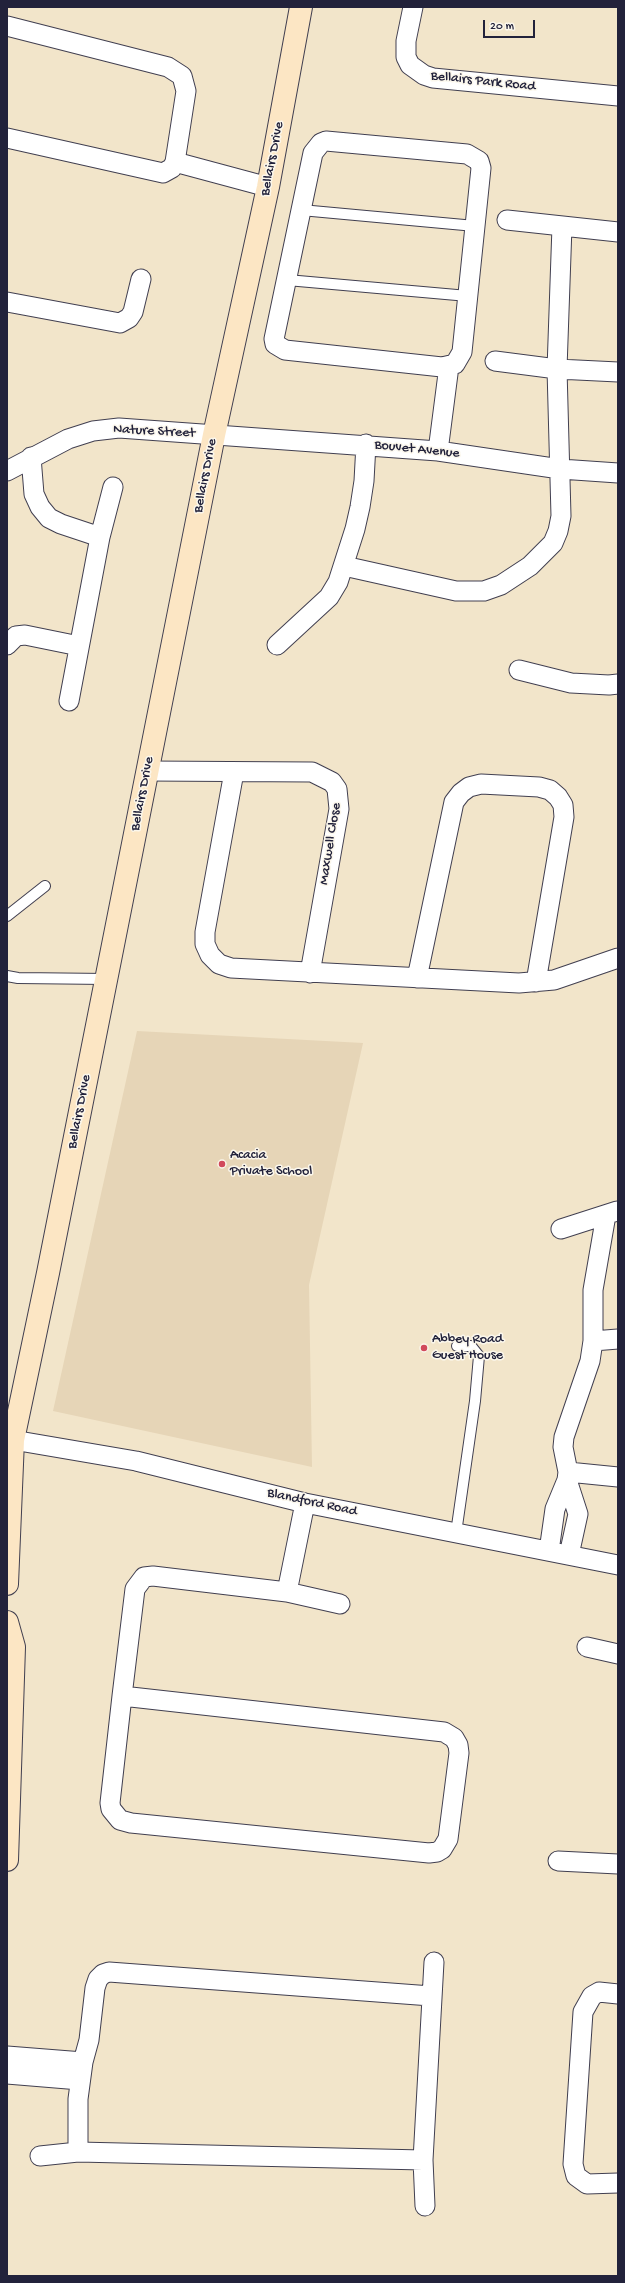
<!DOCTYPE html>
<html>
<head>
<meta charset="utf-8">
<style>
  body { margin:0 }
  #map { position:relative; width:625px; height:2283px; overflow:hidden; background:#f2e5ca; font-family:"Gochi Hand",sans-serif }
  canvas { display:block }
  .frame { position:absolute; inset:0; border:8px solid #22223b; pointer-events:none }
  .scale { position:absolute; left:483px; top:20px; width:52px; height:18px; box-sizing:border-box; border:2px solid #22223b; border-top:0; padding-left:5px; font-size:12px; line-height:14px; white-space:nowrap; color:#22223b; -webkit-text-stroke:3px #fbf7ec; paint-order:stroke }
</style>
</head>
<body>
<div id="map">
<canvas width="625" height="2283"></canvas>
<div class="frame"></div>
<div class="scale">20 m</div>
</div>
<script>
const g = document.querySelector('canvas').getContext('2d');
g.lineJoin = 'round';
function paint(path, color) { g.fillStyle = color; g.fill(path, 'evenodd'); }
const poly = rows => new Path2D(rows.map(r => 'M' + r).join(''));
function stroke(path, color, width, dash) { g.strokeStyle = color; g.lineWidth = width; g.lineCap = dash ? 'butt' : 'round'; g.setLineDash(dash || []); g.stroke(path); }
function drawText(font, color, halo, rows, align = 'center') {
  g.font = font + ' "Gochi Hand",sans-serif'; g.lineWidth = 3; g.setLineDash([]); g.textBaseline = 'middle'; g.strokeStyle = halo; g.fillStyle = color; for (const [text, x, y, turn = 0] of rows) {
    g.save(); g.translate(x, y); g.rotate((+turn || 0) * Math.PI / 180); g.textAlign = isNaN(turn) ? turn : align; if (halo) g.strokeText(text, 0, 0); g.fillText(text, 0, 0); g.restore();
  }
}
paint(poly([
  [137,1031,363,1043,309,1285,312,1467,53,1411]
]), '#e6d5b7');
const lane = poly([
  [301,210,475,226],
  [287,280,468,296],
  [7,916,45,886],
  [7,976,18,978,107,979],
  [456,1533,475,1401,479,1356,471,1346,457,1346]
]);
const street = poly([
  [413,7,406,41,406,57,410,65,424,75,433,78,618,96],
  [7,26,168,67,182,76,186,91,175,162,172,168,163,173,7,138],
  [326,141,467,154,479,161,481,168,462,352,455,364,442,367,285,350,275,344,274,339,313,153,321,143,326,141],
  [175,162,268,187],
  [507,220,618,232],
  [7,302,120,323,129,318,133,312,141,279],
  [495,361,557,369,618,372],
  [438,451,449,366],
  [31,457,34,494,40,507,49,518,61,524,100,537],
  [7,471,68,439,93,431,119,428,438,451,560,469,618,473],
  [344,566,456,591,484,591,501,585,530,566,553,543,558,531,561,516,557,369,562,226],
  [7,645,16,636,25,635,79,646],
  [277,645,329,597,338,582,355,529,360,507,364,481,366,444],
  [519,670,571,683,609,685,618,684],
  [69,701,100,537,113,487],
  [147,771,312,772,332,782,337,789,339,809,310,973],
  [234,772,205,932,205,944,210,955,219,964,231,968,519,983,554,980,618,958],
  [417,978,454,802,461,793,469,787,481,784,539,787,550,790,558,797,563,805,564,817,536,982],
  [561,1229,617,1211],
  [593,1341,618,1339],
  [13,1440,136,1461,305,1503,618,1565],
  [568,1472,618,1477],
  [567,1480,578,1514,569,1555],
  [549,1551,555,1509,567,1480,568,1472,563,1447,564,1437,590,1361,593,1341,593,1290,606,1215],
  [287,1592,305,1503],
  [587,1647,618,1654],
  [122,1696,444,1732,454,1738,458,1745,459,1753,448,1839,442,1849,437,1852,429,1853,131,1823,120,1820,111,1809,110,1803,122,1696,135,1589,144,1577,153,1576,287,1592,340,1604],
  [558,1861,618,1864],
  [618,1994,599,1992,592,1996,583,2012,573,2164,576,2176,587,2184,618,2183],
  [7,2056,83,2062],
  [7,2074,80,2080],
  [78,2152,78,2099,83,2062,89,2040,95,1988,98,1979,103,1974,109,1972,431,1996],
  [40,2156,78,2152,423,2160],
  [425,2206,423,2160,434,1962]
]);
const secondary = poly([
  [7,1584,13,1440,48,1273,214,435,268,187,301,7],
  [7,1622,14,1647,7,1860]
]);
stroke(lane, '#413f50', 12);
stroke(street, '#413f50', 21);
stroke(secondary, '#413f50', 24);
stroke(lane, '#fff', 10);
stroke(street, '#fff', 19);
stroke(secondary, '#fce6c4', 22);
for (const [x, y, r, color] of [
  [222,1164,4,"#d1495b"],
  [424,1348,4,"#d1495b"]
]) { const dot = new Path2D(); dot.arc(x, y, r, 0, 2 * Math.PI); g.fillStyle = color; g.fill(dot); stroke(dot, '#fbf7ec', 1.5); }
drawText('14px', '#22223b', '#fbf7ec', [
  ["Bellairs Park Road",483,82,6],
  ["Bellairs Drive",273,159,-79],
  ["Nature Street",154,432,3],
  ["Bouvet Avenue",417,450,6],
  ["Bellairs Drive",206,476,-79],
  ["Bellairs Drive",143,794,-79],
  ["Maxwell Close",331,844,-81],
  ["Bellairs Drive",80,1112,-79],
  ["Blandford Road",312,1503,12]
]);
drawText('14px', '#22223b', '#fbf7ec', [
  ["Acacia",230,1156],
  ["Private School",230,1172],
  ["Abbey Road",432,1340],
  ["Guest House",432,1356]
], 'left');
</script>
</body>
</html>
